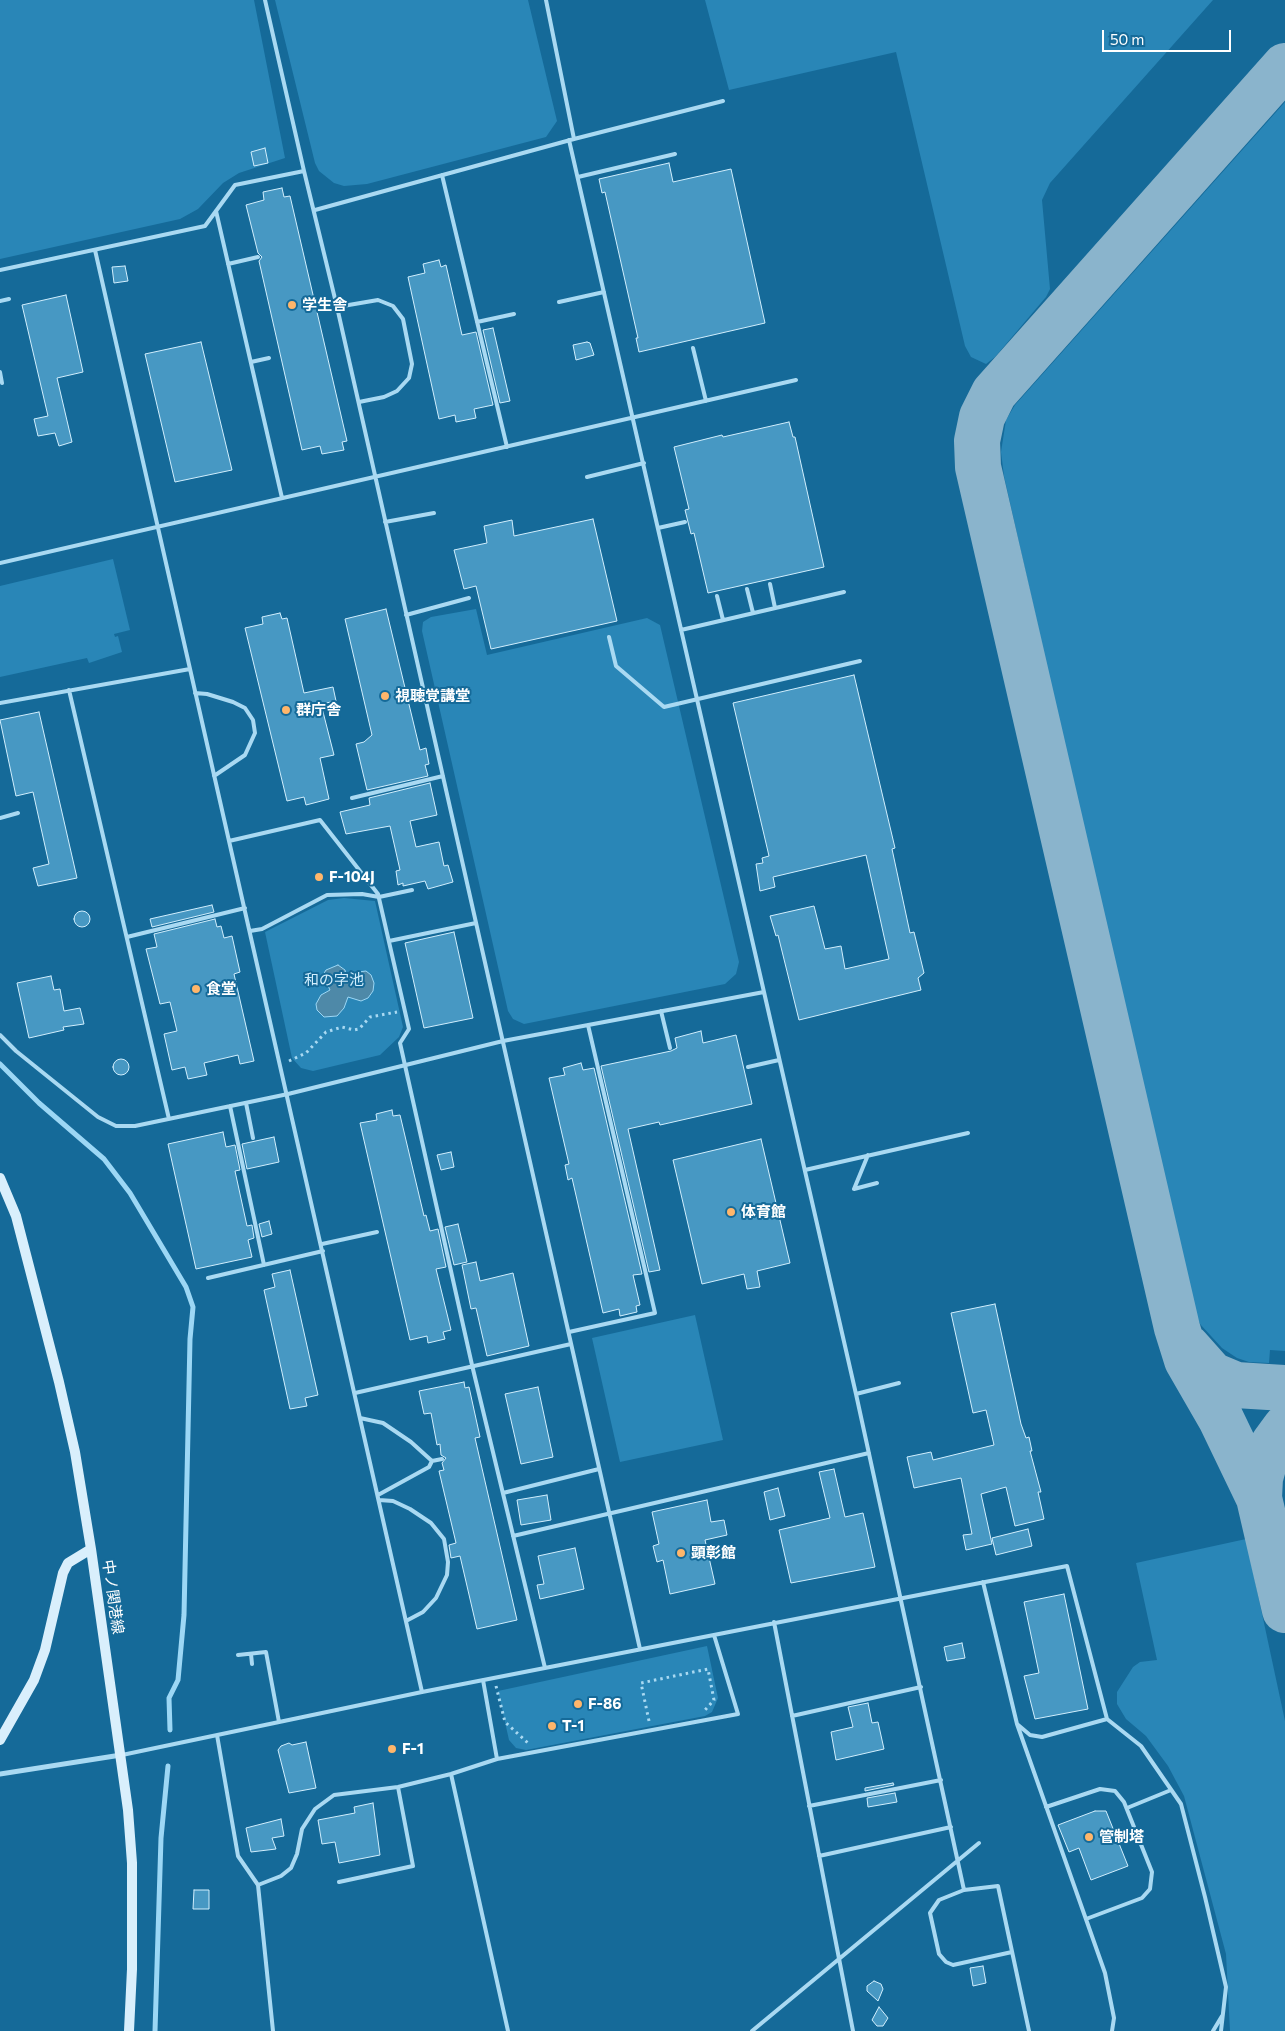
<!DOCTYPE html>
<html>
<head>
<meta charset="utf-8">
<style>
  body { margin:0 }
  #map { position:relative; width:1285px; height:2031px; overflow:hidden; background:#156a99; font-family:Commissioner,sans-serif }
  canvas { display:block }
  .scale { position:absolute; left:1102px; top:30px; width:129px; height:22px; box-sizing:border-box; border:2px solid #fff; border-top:0; padding-left:6px; font-size:15px; line-height:18px; white-space:nowrap; color:#fff; -webkit-text-stroke:4px #156a99; paint-order:stroke }
</style>
</head>
<body>
<div id="map">
<canvas width="1285" height="2031"></canvas>
<div class="scale">50 m</div>
</div>
<script>
const g = document.querySelector('canvas').getContext('2d');
g.lineJoin = 'round';
function paint(path, color) { g.fillStyle = color; g.fill(path, 'evenodd'); }
const poly = rows => new Path2D(rows.map(r => 'M' + r).join(''));
function stroke(path, color, width, dash) { g.strokeStyle = color; g.lineWidth = width; g.lineCap = dash ? 'butt' : 'round'; g.setLineDash(dash || []); g.stroke(path); }
function drawText(font, color, halo, rows, align = 'center') {
  g.font = font + ' Commissioner,"Noto Sans JP",sans-serif'; g.lineWidth = 4; g.setLineDash([]); g.textBaseline = 'middle'; g.strokeStyle = halo; g.fillStyle = color; for (const [text, x, y, turn = 0] of rows) {
    g.save(); g.translate(x, y); g.rotate((+turn || 0) * Math.PI / 180); g.textAlign = isNaN(turn) ? turn : align; if (halo) g.strokeText(text, 0, 0); g.fillText(text, 0, 0); g.restore();
  }
}
paint(poly([
  [0,0,254,0,285,158,239,173,223,183,198,209,180,219,0,259],
  [275,0,528,0,557,121,546,137,367,184,344,186,334,183,319,171,315,163],
  [705,0,1213,0,1050,183,1042,200,1050,289,1046,297,995,357,986,364,971,357,965,346,896,52,729,90],
  [1285,102,1285,1351,1270,1350,1269,1363,1249,1362,1237,1358,1222,1348,1200,1324,1190,1303,1004,476,1001,452,1006,420,1015,405],
  [113,559,130,630,114,634,115,637,118,636,122,652,89,663,87,658,0,677,0,586],
  [476,609,487,655,647,618,660,625,739,962,736,974,725,984,524,1024,513,1019,508,1011,422,631,423,622,431,617],
  [344,898,375,901,403,1027,399,1037,380,1055,313,1071,301,1068,292,1058,265,932,328,900],
  [695,1315,723,1440,620,1462,592,1338],
  [1246,1539,1285,1721,1285,2031,1230,2031,1226,1954,1184,1796,1168,1766,1146,1736,1126,1719,1117,1704,1117,1692,1133,1667,1140,1662,1157,1660,1136,1563],
  [707,1646,718,1698,712,1712,705,1716,526,1750,516,1748,509,1740,498,1691]
]), '#2986b7');
const water = poly([
  [338,965,345,970,347,981,358,972,366,971,371,975,374,983,373,991,368,998,361,1001,348,997,344,1008,337,1016,324,1017,317,1010,316,1004,321,995,330,990,323,975,326,970,338,965]
]);
paint(water, '#4e89a8');
stroke(water, '#9cd7f5', 1);
stroke(poly([
  [0,1064,39,1103,104,1159,130,1193,186,1287,193,1307,190,1339,184,1615,178,1680,169,1698,170,1730],
  [155,2031,161,1838,168,1766]
]), '#9cd7f5', 5);
stroke(poly([
  [1188,1348,1212,1375,1236,1385,1285,1388],
  [1285,1428,1274,1443,1265,1460,1260,1478,1259,1498,1285,1610],
  [1259,1498,1221,1419,1187,1360,1177,1328,978,467,977,441,982,417,994,393,1285,66]
]), '#8ab4cc', 46);
const building = poly([
  [265,148,268,163,254,166,251,152,265,148],
  [669,163,673,182,731,169,765,323,639,352,636,338,638,338,605,192,602,193,599,179,669,163],
  [282,188,284,197,290,196,347,441,342,442,344,450,322,454,320,446,302,450,259,261,262,257,258,253,246,205,264,200,263,192,282,188],
  [439,260,441,267,446,265,462,335,476,332,493,405,474,409,476,418,456,422,455,415,439,419,408,277,425,273,423,264,439,260],
  [125,266,128,281,114,283,112,267,125,266],
  [66,295,83,372,57,378,72,442,59,446,55,433,38,436,34,419,48,416,22,305,66,295],
  [493,328,510,401,500,403,483,330,493,328],
  [201,342,232,470,175,482,145,354,201,342],
  [587,342,590,343,594,355,576,360,573,345,587,342],
  [789,422,793,437,795,437,824,567,708,593,694,533,691,534,685,510,689,509,674,447,722,435,723,437,789,422],
  [593,519,617,621,491,649,476,586,464,589,454,550,487,543,484,526,512,520,514,536,593,519],
  [386,609,420,750,426,748,429,764,425,765,428,776,367,790,356,744,364,742,372,735,345,619,386,609],
  [280,613,282,619,287,618,304,693,333,687,336,701,321,704,334,755,320,758,329,799,306,805,304,797,287,801,245,628,263,624,262,617,280,613],
  [854,675,895,848,892,849,910,933,914,932,924,973,918,978,921,990,799,1020,778,935,776,936,770,916,814,906,825,949,841,946,845,969,889,959,866,855,773,877,775,887,760,891,756,864,763,863,762,858,769,856,733,703,854,675],
  [39,712,77,878,38,886,33,868,49,864,33,792,16,796,0,720,39,712],
  [430,783,437,815,410,821,416,847,439,842,444,866,448,865,453,882,428,889,425,881,403,886,403,883,398,885,396,871,400,870,390,826,346,834,340,812,370,805,369,798,430,783],
  [212,905,214,912,152,927,150,919,212,905],
  '74 919a8 8 0 1 1 16 0a8 8 0 1 1-16 0Z',
  [215,919,217,927,221,926,224,938,232,936,240,972,234,974,254,1061,240,1064,238,1055,204,1063,207,1075,188,1079,185,1067,172,1070,164,1034,177,1031,170,1002,160,1004,146,949,157,947,154,934,215,919],
  [454,932,473,1018,424,1028,405,943,454,932],
  [51,976,54,990,60,989,64,1011,80,1008,84,1024,63,1027,64,1030,29,1038,17,983,51,976],
  [701,1031,703,1043,736,1035,752,1104,660,1125,659,1122,628,1129,660,1270,649,1272,601,1066,671,1051,677,1048,675,1038,701,1031],
  '113 1067a8 8 0 1 1 16 0a8 8 0 1 1-16 0Z',
  [581,1063,583,1070,594,1068,642,1274,633,1275,640,1305,636,1306,637,1312,620,1316,619,1309,603,1313,572,1178,568,1180,565,1165,569,1164,549,1078,565,1075,563,1068,581,1063],
  [392,1110,393,1116,400,1115,424,1216,426,1215,430,1231,438,1229,446,1267,436,1269,451,1330,443,1332,445,1339,428,1343,427,1336,410,1340,360,1123,377,1120,376,1114,392,1110],
  [223,1132,226,1147,235,1145,240,1170,235,1171,247,1226,252,1225,254,1238,248,1240,252,1257,196,1269,168,1144,223,1132],
  [274,1137,279,1162,247,1169,242,1144,274,1137],
  [761,1139,790,1263,757,1271,760,1287,747,1289,744,1274,702,1284,673,1160,761,1139],
  [451,1152,454,1167,441,1170,437,1155,451,1152],
  [269,1221,272,1234,262,1237,259,1224,269,1221],
  [458,1224,467,1262,454,1265,445,1227,458,1224],
  [476,1262,480,1281,513,1273,529,1346,487,1356,476,1308,471,1309,462,1265,476,1262],
  [290,1270,318,1395,305,1398,307,1406,290,1409,264,1290,275,1287,272,1274,290,1270],
  [995,1304,1021,1424,1026,1438,1029,1437,1032,1451,1030,1451,1041,1492,1038,1492,1044,1519,1015,1526,1006,1487,981,1494,992,1544,966,1550,963,1535,972,1534,961,1478,914,1488,907,1457,931,1452,933,1460,994,1445,986,1410,973,1413,951,1313,995,1304],
  [464,1382,465,1388,469,1387,480,1437,475,1438,517,1620,477,1629,460,1556,451,1558,449,1545,456,1543,439,1471,444,1470,442,1463,446,1458,441,1455,440,1444,437,1445,431,1413,424,1414,419,1391,464,1382],
  [538,1387,553,1457,521,1464,505,1394,538,1387],
  [834,1469,845,1517,863,1513,875,1567,791,1583,779,1530,830,1518,819,1472,834,1469],
  [778,1488,785,1516,770,1520,764,1492,778,1488],
  [547,1495,551,1520,521,1525,517,1500,547,1495],
  [707,1500,711,1522,724,1520,727,1535,705,1540,715,1584,670,1594,663,1560,657,1562,653,1546,659,1544,652,1512,707,1500],
  [1028,1529,1032,1546,996,1555,992,1538,1028,1529],
  [575,1548,584,1589,540,1599,537,1585,544,1584,538,1556,575,1548],
  [1064,1594,1088,1709,1035,1719,1024,1676,1039,1673,1024,1602,1064,1594],
  [962,1643,965,1658,947,1661,944,1647,962,1643],
  [868,1703,872,1723,878,1722,884,1749,836,1760,831,1732,853,1727,848,1707,868,1703],
  [306,1742,316,1788,289,1793,278,1750,281,1746,289,1743,292,1745,306,1742],
  [893,1783,894,1785,865,1791,865,1788,893,1783],
  [895,1793,897,1802,868,1807,867,1798,895,1793],
  [373,1803,380,1855,339,1863,335,1842,322,1844,318,1820,355,1813,354,1807,373,1803],
  [1095,1811,1106,1811,1128,1866,1091,1880,1079,1848,1069,1852,1058,1825,1095,1811],
  [281,1819,284,1836,272,1838,276,1849,251,1852,246,1828,281,1819],
  [194,1890,209,1890,209,1909,193,1909,194,1890],
  [983,1966,986,1983,973,1986,970,1968,983,1966],
  [874,1981,881,1984,883,1989,878,2001,867,1991,867,1986,874,1981],
  [879,2007,888,2018,883,2026,877,2026,872,2020,879,2007]
]);
paint(building, '#4798c3');
stroke(building, '#d1eefd', 1);
stroke(poly([
  [289,1061,306,1053,326,1032,342,1027,354,1030,359,1029,370,1017,397,1012],
  [496,1686,505,1722,528,1743],
  [649,1721,641,1683,708,1669,714,1700,705,1710]
]), '#a9d9f2', 3, [2.5, 4]);
stroke(poly([
  [265,0,304,171],
  [546,0,574,139],
  [569,140,856,1394,964,1890,998,1886,1029,2031],
  [442,175,507,447],
  [578,177,675,154],
  [315,210,574,139,723,101],
  [216,211,282,498],
  [95,250,422,1692],
  [228,264,258,257],
  [0,270,205,226,235,185,304,171,337,307,640,1649],
  [0,301,9,299],
  [559,302,604,292],
  [337,307,378,300,393,306,403,319,412,364,409,378,397,391,384,397,359,402],
  [477,322,514,314],
  [693,348,706,401],
  [251,362,269,358],
  [0,372,2,383],
  [587,477,644,463],
  [385,522,434,513],
  [658,528,685,522],
  [0,563,796,380],
  [770,584,775,608],
  [747,589,753,613],
  [717,596,723,620],
  [406,615,469,598],
  [681,630,844,592],
  [609,637,616,666,664,707,860,661],
  [69,690,169,1119],
  [195,693,207,694,233,702,245,708,253,720,255,733,245,755,214,776],
  [0,703,190,669],
  [352,798,443,776],
  [0,818,18,813],
  [229,841,320,820,378,894,409,1029,400,1043,472,1365,545,1668],
  [250,931,262,929,327,895,362,894,379,897,412,890],
  [127,937,245,908],
  [389,941,476,923],
  [661,1011,670,1048],
  [0,1035,16,1051,98,1117,116,1126,135,1126,288,1094,503,1041,764,992],
  [748,1067,779,1060],
  [246,1103,253,1138],
  [230,1106,264,1265],
  [868,1155,854,1189,877,1183],
  [805,1170,968,1133],
  [322,1244,377,1232],
  [208,1278,323,1251],
  [569,1332,655,1313,588,1025],
  [355,1393,571,1344],
  [856,1394,899,1383],
  [360,1418,383,1423,411,1442,432,1461,442,1459],
  [503,1493,599,1469],
  [378,1495,429,1467,432,1461],
  [379,1500,393,1501,410,1509,431,1523,444,1539,448,1562,447,1575,436,1598,423,1612,406,1621],
  [513,1536,869,1453],
  [983,1582,1017,1724,1030,1735,1042,1737,1107,1719],
  [774,1622,853,2031],
  [251,1654,252,1664],
  [238,1655,266,1652,279,1722],
  [483,1680,497,1759],
  [792,1716,921,1687],
  [1017,1724,1105,1973,1114,2018,1112,2031],
  [217,1735,238,1856,258,1885,273,2031],
  [122,1755,422,1692,1067,1566,1107,1719,1141,1746,1181,1804,1205,1897,1226,1987,1221,2031],
  [451,1774,508,2031],
  [809,1806,941,1780],
  [1046,1807,1100,1789,1115,1791,1124,1802,1152,1872,1150,1889,1142,1898,1086,1919],
  [1127,1808,1171,1790],
  [819,1856,951,1827],
  [339,1882,413,1866,398,1787],
  [258,1885,281,1876,291,1868,297,1854,302,1829,315,1809,334,1795,398,1787,451,1774,497,1759,738,1714,714,1635],
  [964,1890,939,1900,930,1913,939,1954,946,1962,953,1965,1012,1952],
  [752,2031,979,1843],
  [1213,2031,1222,2016]
]), '#a9d9f2', 4);
stroke(poly([
  [0,1774,121,1755]
]), '#a9d9f2', 5);
stroke(poly([
  [0,1178,16,1216,59,1382,75,1452,91,1549,128,1810,132,1863,132,1969,129,2031],
  [0,1740,34,1680,45,1650,63,1573,68,1563,91,1549]
]), '#d9effc', 10);
for (const [x, y, r, color] of [
  [292,305,5,"#ffb66b"],
  [385,696,5,"#ffb66b"],
  [286,710,5,"#ffb66b"],
  [319,877,5,"#ffb66b"],
  [196,989,5,"#ffb66b"],
  [731,1212,5,"#ffb66b"],
  [681,1553,5,"#ffb66b"],
  [578,1704,5,"#ffb66b"],
  [552,1726,5,"#ffb66b"],
  [392,1749,5,"#ffb66b"],
  [1089,1837,5,"#ffb66b"]
]) { const dot = new Path2D(); dot.arc(x, y, r, 0, 2 * Math.PI); g.fillStyle = color; g.fill(dot); stroke(dot, '#156a99', 2); }
drawText('bold 15px', '#fff', '#156a99', [
  ["学生舎",302,305],
  ["視聴覚講堂",395,696],
  ["群庁舎",296,710],
  ["F-104J",329,877],
  ["食堂",206,989],
  ["体育館",741,1212],
  ["顕彰館",691,1553],
  ["F-86",588,1704],
  ["T-1",562,1726],
  ["F-1",402,1749],
  ["管制塔",1099,1837]
], 'left');
drawText('15px', '#d1eefd', '#156a99', [
  ["和の字池",334,980]
]);
drawText('15px', '#fff', '#156a99', [
  ["中ノ関港線",113,1597,82]
]);
</script>
</body>
</html>
